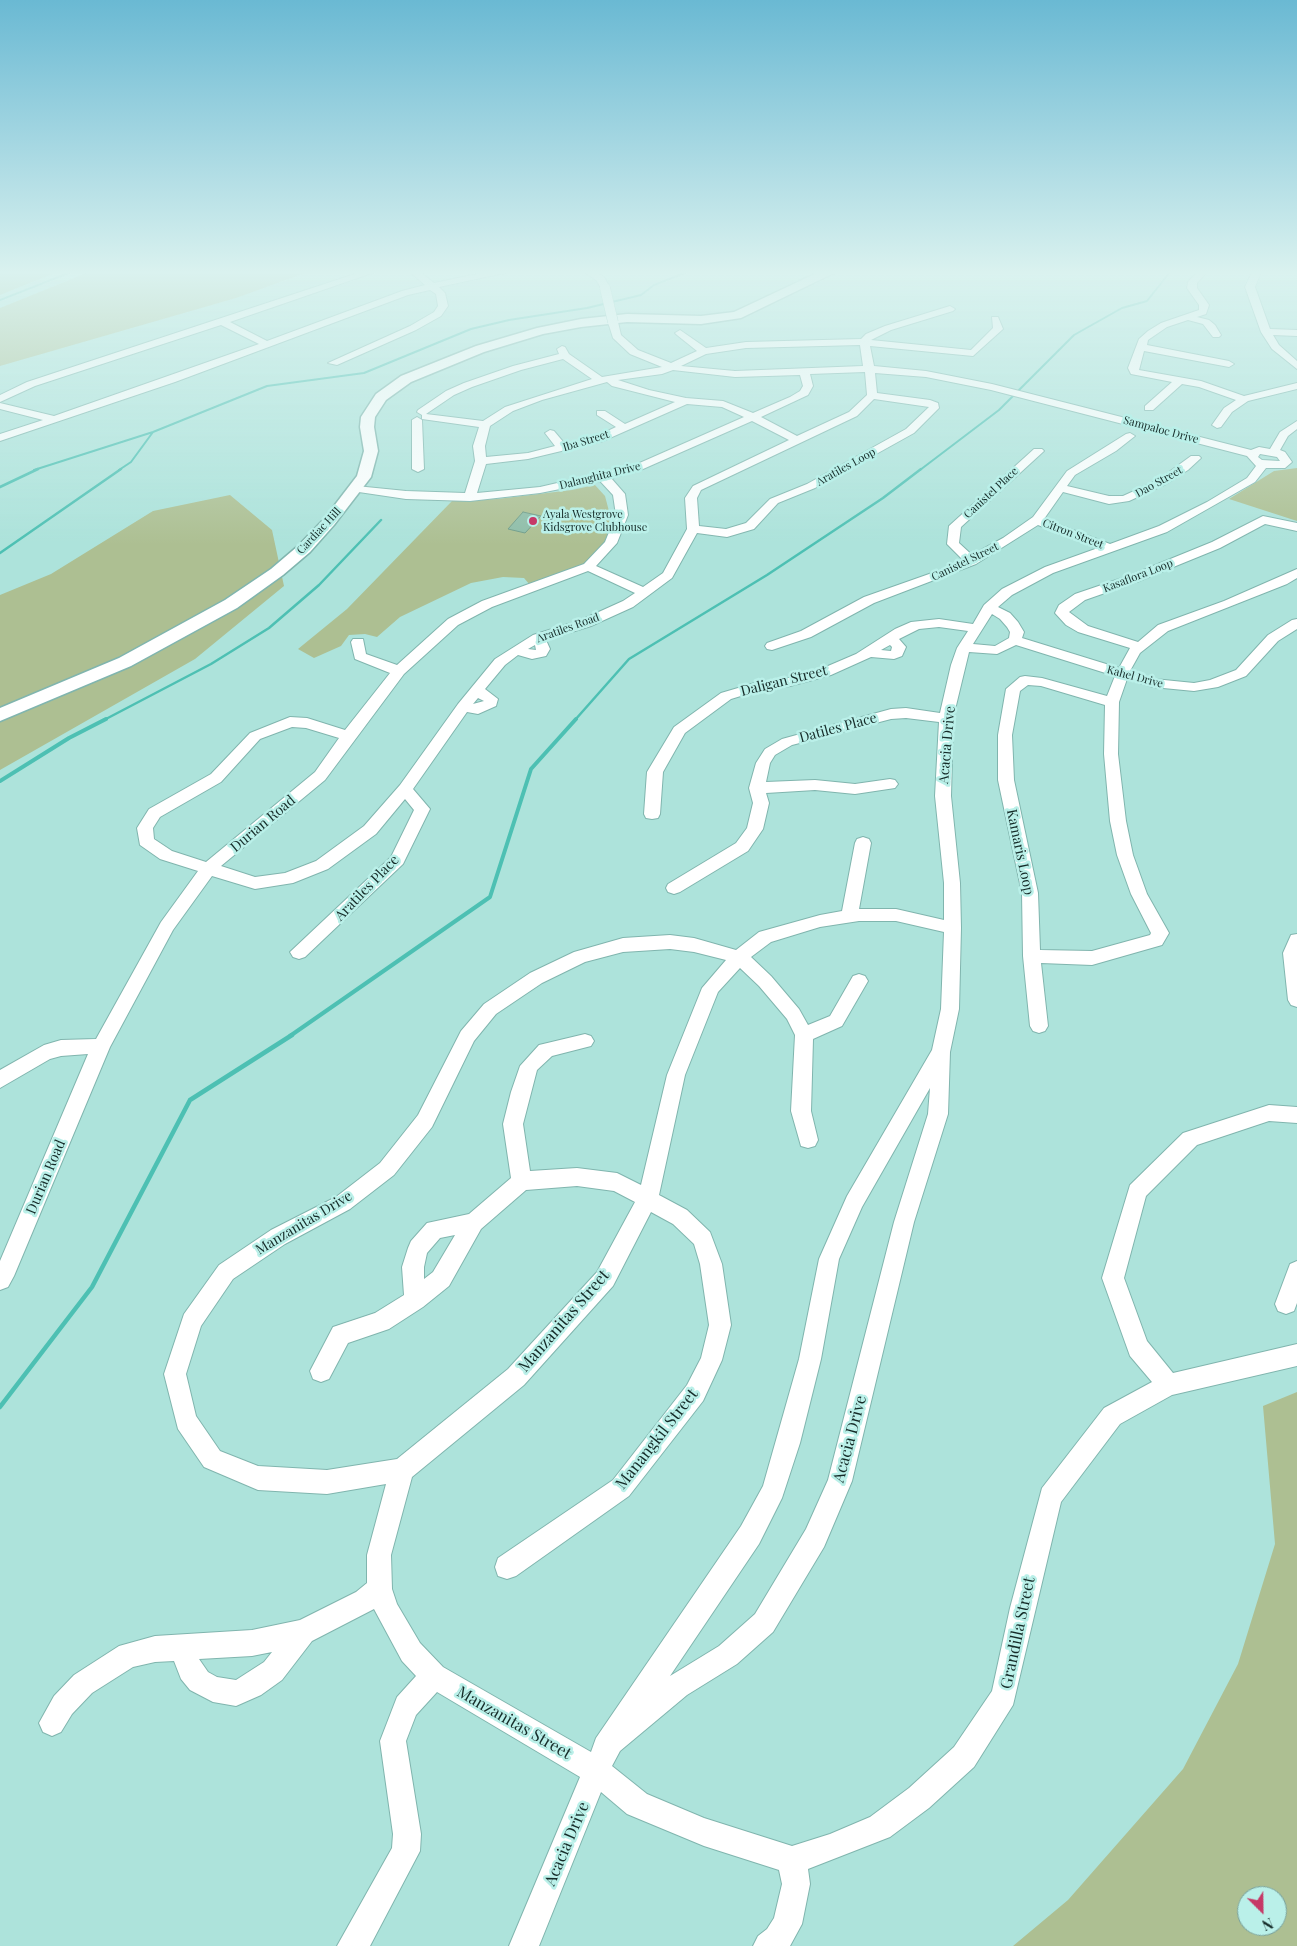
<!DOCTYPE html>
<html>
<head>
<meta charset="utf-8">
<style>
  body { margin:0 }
  #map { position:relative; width:1297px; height:1946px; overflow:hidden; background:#ade3db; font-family:"Playfair Display",serif }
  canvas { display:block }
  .north { position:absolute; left:1237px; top:1886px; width:50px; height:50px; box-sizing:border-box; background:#baf0e9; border:1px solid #78a19c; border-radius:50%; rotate:157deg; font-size:14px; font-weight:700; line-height:20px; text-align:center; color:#152b28 }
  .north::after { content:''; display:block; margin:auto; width:18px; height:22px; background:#c63967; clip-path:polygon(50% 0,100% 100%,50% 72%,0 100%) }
</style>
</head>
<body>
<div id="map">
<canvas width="1297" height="1946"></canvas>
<div class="north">N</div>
</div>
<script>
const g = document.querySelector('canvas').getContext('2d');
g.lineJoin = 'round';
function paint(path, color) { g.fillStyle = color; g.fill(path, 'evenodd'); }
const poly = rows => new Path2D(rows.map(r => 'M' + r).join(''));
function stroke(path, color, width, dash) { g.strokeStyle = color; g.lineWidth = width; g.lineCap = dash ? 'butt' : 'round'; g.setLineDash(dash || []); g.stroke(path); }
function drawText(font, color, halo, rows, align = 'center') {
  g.font = font + ' "Playfair Display",serif'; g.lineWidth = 5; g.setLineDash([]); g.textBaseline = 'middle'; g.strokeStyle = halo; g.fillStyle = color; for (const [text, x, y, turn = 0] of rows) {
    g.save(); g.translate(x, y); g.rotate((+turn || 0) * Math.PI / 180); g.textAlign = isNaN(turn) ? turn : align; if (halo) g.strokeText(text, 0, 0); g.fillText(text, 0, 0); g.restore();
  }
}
paint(poly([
  [0,272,57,272,0,295],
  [89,272,308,272,236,298,0,366,0,308],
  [1297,468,1297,521,1229,499,1274,471],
  [595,485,605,496,610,515,607,541,584,565,530,585,524,578,503,577,471,583,400,617,377,637,365,634,349,635,341,646,314,658,298,649,347,609,452,501,497,499,572,490],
  [230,495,272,530,284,586,195,659,0,770,0,595,51,574,153,511],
  [1297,1392,1297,1946,1013,1946,1068,1900,1183,1769,1238,1664,1275,1544,1263,1406],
  [1247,1896,1277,1896,1277,1926,1247,1926]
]), '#adbf92');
stroke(poly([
  [0,300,71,272],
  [34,470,153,432,267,386,364,373,471,329,509,320,587,308,641,295,654,285,687,272],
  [119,470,131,462,153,432],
  [920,470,999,410,1074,335,1122,308,1147,301,1170,272]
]), '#4dc0b3', 2);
stroke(poly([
  [0,487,38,469],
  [0,553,121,469],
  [104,720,211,664,269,628,319,585,381,520],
  [575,720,629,659,767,575,883,498,921,469]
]), '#4dc0b3', 2.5);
stroke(poly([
  [0,781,69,738,106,719],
  [290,1036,490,897,531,769,576,719]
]), '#4dc0b3', 4);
stroke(poly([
  [0,1407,92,1287,190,1100,292,1035]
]), '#4dc0b3', 4.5);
const building = poly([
  [523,512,541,516,525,533,508,529,523,512]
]);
paint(building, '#8fbda8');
stroke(building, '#719d8a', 1);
const minor = poly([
  [361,272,375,272,230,322,267,341,402,291,425,285,410,272,420,272,434,283,487,272,509,272,439,287,445,293,448,306,441,316,416,330,337,365,328,363,410,326,434,312,438,306,436,294,430,290,408,295,175,382,0,441,0,434,43,420,0,409,0,403,54,416,259,344,221,325,35,386,0,402,0,395,27,382,361,272],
  [585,272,596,272,604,277,610,288,602,290,597,281,585,272],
  [1197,272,1207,272,1197,283,1197,288,1209,305,1206,314,1197,317,1209,320,1215,325,1221,335,1219,337,1213,337,1203,324,1188,320,1167,327,1148,340,1147,345,1229,361,1234,364,1229,367,1144,351,1139,370,1201,381,1244,396,1297,383,1297,389,1248,401,1232,412,1221,427,1217,428,1212,425,1224,408,1236,400,1199,387,1182,384,1153,410,1145,410,1145,406,1172,382,1131,374,1128,368,1139,339,1148,331,1161,323,1199,310,1199,305,1187,288,1188,282,1197,272],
  [1252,272,1261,272,1255,287,1270,329,1297,330,1297,336,1273,335,1279,345,1297,361,1297,369,1272,349,1261,332,1245,287,1252,272],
  [950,306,955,309,953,311,891,330,871,340,971,350,993,328,992,317,998,317,1003,329,973,356,870,346,874,366,926,371,992,384,1251,450,1259,447,1270,449,1280,432,1297,421,1297,429,1288,436,1280,450,1285,452,1292,462,1285,468,1266,468,1255,482,1167,532,1053,573,1012,595,998,607,1010,613,1018,622,1024,632,1022,638,1119,668,1130,648,1078,632,1066,625,1055,613,1059,605,1075,594,1131,575,1212,542,1263,516,1297,523,1297,531,1265,524,1220,548,1139,581,1085,600,1069,612,1088,626,1138,642,1158,625,1224,601,1297,569,1297,578,1287,584,1168,631,1140,653,1130,671,1154,679,1194,683,1210,680,1236,670,1268,635,1292,620,1297,619,1297,629,1278,641,1246,676,1218,687,1194,691,1153,687,1127,679,1119,702,1118,754,1126,821,1133,855,1147,894,1169,933,1162,945,1092,965,1041,963,1048,1026,1045,1031,1039,1033,1033,1031,1030,1026,1023,956,1022,893,998,780,998,735,1006,689,1020,677,1025,676,1042,678,1107,696,1115,676,1016,645,997,654,969,652,953,718,951,796,960,883,961,928,959,1009,950,1052,948,1114,914,1222,852,1481,824,1547,773,1632,737,1664,687,1695,620,1751,612,1766,647,1794,704,1818,792,1846,830,1834,870,1817,909,1788,954,1747,992,1691,1010,1608,1042,1488,1104,1408,1152,1382,1130,1356,1102,1278,1130,1185,1183,1133,1269,1105,1297,1107,1297,1123,1269,1121,1197,1145,1146,1196,1124,1278,1147,1341,1173,1373,1297,1344,1297,1366,1172,1395,1120,1424,1061,1502,1013,1705,974,1767,929,1808,890,1837,808,1869,810,1884,802,1924,790,1946,753,1946,758,1936,767,1929,774,1918,782,1884,779,1870,704,1846,627,1814,601,1792,539,1946,509,1946,580,1777,437,1692,416,1715,406,1741,421,1834,420,1851,370,1946,337,1946,392,1848,393,1834,380,1741,397,1697,416,1676,402,1661,374,1609,312,1641,282,1680,261,1695,236,1706,213,1702,190,1690,181,1679,174,1661,155,1662,133,1667,92,1693,72,1714,61,1732,52,1736,43,1732,39,1723,54,1696,74,1675,119,1646,155,1636,252,1630,300,1620,356,1592,367,1583,367,1555,386,1484,327,1494,258,1490,204,1467,178,1429,164,1374,184,1314,219,1265,271,1230,336,1197,380,1163,418,1115,461,1031,484,1004,530,973,574,952,623,938,670,935,694,938,736,950,759,932,820,915,842,911,855,843,857,839,863,837,869,839,871,843,859,909,896,909,944,920,944,883,935,796,939,722,906,718,891,719,792,745,775,755,770,763,766,782,815,780,855,784,890,779,895,780,898,784,895,788,855,794,815,790,766,793,769,803,763,829,748,851,680,892,674,894,668,892,666,888,668,884,736,843,747,828,753,803,749,788,756,763,765,749,782,739,891,709,906,708,940,713,951,665,957,648,968,631,939,627,919,629,899,639,906,647,902,656,894,659,871,657,831,675,790,686,757,691,731,699,685,733,663,772,660,814,658,818,652,819,646,818,644,814,647,772,674,727,721,693,755,683,789,678,821,669,856,654,895,629,911,622,939,619,973,624,984,605,1002,589,1045,567,1098,548,1038,525,976,564,874,603,811,637,772,650,767,649,765,646,767,643,801,631,864,597,949,567,963,560,947,544,949,526,1034,449,1042,449,1044,451,961,527,959,543,972,555,1003,538,1033,517,1067,471,1126,434,1130,433,1135,436,1116,451,1075,475,1067,486,1109,496,1123,496,1158,480,1191,456,1199,456,1201,458,1188,470,1166,484,1129,501,1109,504,1063,492,1044,519,1110,544,1159,526,1207,502,1247,478,1256,466,1247,456,991,390,926,377,875,373,877,393,930,400,938,403,939,408,914,433,815,488,778,503,754,529,727,537,697,533,672,578,633,607,591,626,546,640,550,649,546,656,532,659,518,655,505,665,485,689,498,699,496,706,478,714,467,712,413,789,430,809,403,864,305,957,299,959,293,957,290,952,391,857,414,810,405,799,376,834,328,869,293,883,255,889,212,876,173,930,110,1047,14,1276,8,1287,0,1290,0,1261,88,1054,61,1056,50,1059,0,1088,0,1070,44,1045,61,1040,96,1039,161,922,198,871,160,859,140,845,137,828,149,809,211,774,250,733,290,717,307,718,345,730,390,673,355,659,351,642,353,639,363,639,366,654,397,665,448,619,482,601,584,564,605,542,616,515,613,495,600,481,540,493,470,501,406,499,352,491,350,489,356,486,406,491,465,493,475,461,473,446,479,427,422,419,422,415,417,412,418,410,446,391,464,383,513,366,559,354,557,349,562,346,565,347,569,354,602,377,662,367,630,354,613,338,608,322,613,319,618,322,621,335,638,350,671,363,697,351,677,335,675,333,680,330,706,348,746,342,861,339,866,334,885,326,950,306],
  [860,345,863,366,735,371,681,366,706,354,746,348,860,345],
  [563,359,592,379,505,407,483,421,426,414,454,395,472,387,521,370,563,359],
  [673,370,735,377,800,375,803,386,800,391,790,397,753,413,723,401,686,398,649,390,618,380,662,374,673,370],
  [865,372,867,395,849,412,797,436,761,417,808,395,813,386,810,374,865,372],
  [607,382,612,386,675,402,625,424,605,411,597,411,597,415,616,427,595,437,565,444,554,431,550,430,545,433,555,446,528,453,486,457,485,446,490,426,513,411,542,400,607,382],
  [874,399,929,407,906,429,807,484,770,499,746,523,726,529,699,526,697,498,701,490,857,416,874,399],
  [687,404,722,407,744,417,635,465,540,487,477,493,486,464,528,459,603,441,687,404],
  [752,421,789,440,693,486,685,498,687,529,663,573,643,587,596,566,617,543,628,515,625,494,611,478,643,469,752,421],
  [1260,454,1277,457,1280,461,1262,460,1258,457,1260,454],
  [588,571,635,593,623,601,581,620,533,635,495,659,458,704,400,785,364,826,316,861,285,873,255,877,221,866,325,780,404,674,458,625,492,607,588,571],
  [992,614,1000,619,1007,627,1010,632,1009,638,995,646,973,644,992,614],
  [535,645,536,650,528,649,535,645],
  [890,645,892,647,891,651,881,650,890,645],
  [1028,685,1041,686,1105,705,1104,754,1110,821,1117,855,1131,894,1151,933,1150,935,1092,951,1040,950,1038,893,1014,780,1012,735,1020,691,1028,685],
  [478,698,484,701,473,704,478,698],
  [292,727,306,728,339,738,315,772,206,862,172,851,154,839,153,828,160,817,221,782,260,739,292,727],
  [859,921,896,921,944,932,941,1009,932,1050,847,1196,819,1259,799,1359,763,1486,741,1526,596,1738,591,1752,443,1667,420,1643,397,1604,392,1589,391,1555,412,1477,524,1385,613,1286,651,1212,673,1224,694,1244,700,1264,709,1325,701,1358,687,1385,613,1480,498,1558,495,1567,498,1576,507,1579,516,1576,629,1496,703,1401,722,1360,731,1325,722,1264,710,1232,687,1210,659,1195,685,1075,718,992,740,968,759,986,787,1019,795,1035,791,1111,801,1146,808,1148,815,1146,818,1140,811,1111,813,1039,842,1026,868,981,865,976,859,974,853,976,830,1016,808,1025,799,1009,771,976,751,957,771,942,820,927,859,921],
  [670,949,694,952,726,960,702,988,667,1075,641,1185,617,1173,577,1168,530,1171,523,1124,537,1070,552,1056,591,1046,594,1041,591,1036,585,1034,539,1045,520,1066,511,1092,503,1124,511,1178,469,1214,427,1223,411,1241,408,1248,402,1267,404,1295,375,1313,333,1327,310,1371,313,1379,321,1382,329,1379,348,1343,389,1329,423,1307,449,1286,481,1229,526,1190,577,1186,614,1191,635,1202,597,1272,508,1369,397,1459,327,1470,258,1466,220,1451,196,1416,186,1374,201,1326,233,1279,285,1244,350,1209,394,1175,432,1127,474,1041,496,1014,542,983,585,962,623,952,670,949],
  [930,1088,928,1114,894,1222,828,1480,806,1529,755,1614,719,1646,670,1676,759,1544,782,1498,800,1443,821,1359,839,1259,862,1207,930,1088],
  [455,1235,433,1272,424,1279,424,1267,427,1253,440,1238,455,1235],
  [272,1652,264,1662,236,1680,217,1677,208,1672,199,1659,252,1656,272,1652],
  [417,417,422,420,424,469,418,472,412,469,412,420,417,417],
  [1297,934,1297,1007,1291,1005,1288,1000,1283,953,1291,935,1297,934],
  [1297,1261,1297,1303,1294,1311,1286,1314,1278,1311,1275,1304,1290,1264,1297,1261]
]);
const major = poly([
  [819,272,836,272,741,318,701,324,627,322,581,327,543,334,484,352,411,382,386,400,375,417,374,427,378,451,371,477,334,525,310,552,283,575,237,608,131,666,0,721,0,708,119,658,225,600,271,569,298,546,324,519,357,476,364,451,360,427,361,417,376,394,401,376,476,346,537,328,581,319,627,314,701,316,734,312,819,272]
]);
stroke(minor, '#80b5ae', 2);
stroke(major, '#80b5ae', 3);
paint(minor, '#fff');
paint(major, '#fff');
const minorBridge = poly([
  [605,288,613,322]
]);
stroke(minorBridge, '#80b5ae', 11, []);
stroke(minorBridge, '#fff', 10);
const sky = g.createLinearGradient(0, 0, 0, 545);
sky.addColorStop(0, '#6ab9d3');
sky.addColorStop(0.5, '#daf2ef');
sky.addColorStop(1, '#daf2ef00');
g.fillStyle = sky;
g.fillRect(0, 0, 1297, 545);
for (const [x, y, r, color] of [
  [533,521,5,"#c63967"]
]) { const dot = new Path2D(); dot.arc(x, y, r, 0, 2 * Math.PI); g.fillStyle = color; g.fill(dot); stroke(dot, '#baf0e9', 2); }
drawText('11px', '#152b28', '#baf0e9', [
  ["Sampaloc Drive",1161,430,15],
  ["Iba Street",586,441,-17],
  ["Aratiles Loop",846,467,-29],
  ["Dalanghita Drive",600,476,-14],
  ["Dao Street",1159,482,-29],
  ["Canistel Place",991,493,-43],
  ["Cardiac Hill",319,531,-47],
  ["Citron Street",1073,534,21],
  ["Canistel Street",965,562,-26],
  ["Kasaflora Loop",1138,576,-21],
  ["Aratiles Road",568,628,-20],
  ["Kahel Drive",1135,677,15]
]);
drawText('11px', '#152b28', '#baf0e9', [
  ["Ayala Westgrove",543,515],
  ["Kidsgrove Clubhouse",543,528]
], 'left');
drawText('14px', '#152b28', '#baf0e9', [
  ["Daligan Street",784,681,-14],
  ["Datiles Place",838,728,-15],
  ["Acacia Drive",947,745,-85],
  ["Durian Road",263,824,-40],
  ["Kamaris Loop",1020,852,78],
  ["Aratiles Place",367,888,-46],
  ["Durian Road",46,1177,-67],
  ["Manzanitas Drive",304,1223,-31]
]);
drawText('16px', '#152b28', '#baf0e9', [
  ["Manzanitas Street",564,1321,-49],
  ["Manangkil Street",657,1439,-52],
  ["Acacia Drive",850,1439,-75],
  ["Grandilla Street",1018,1633,-78],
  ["Manzanitas Street",514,1723,30],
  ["Acacia Drive",567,1844,-67]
]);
</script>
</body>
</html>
